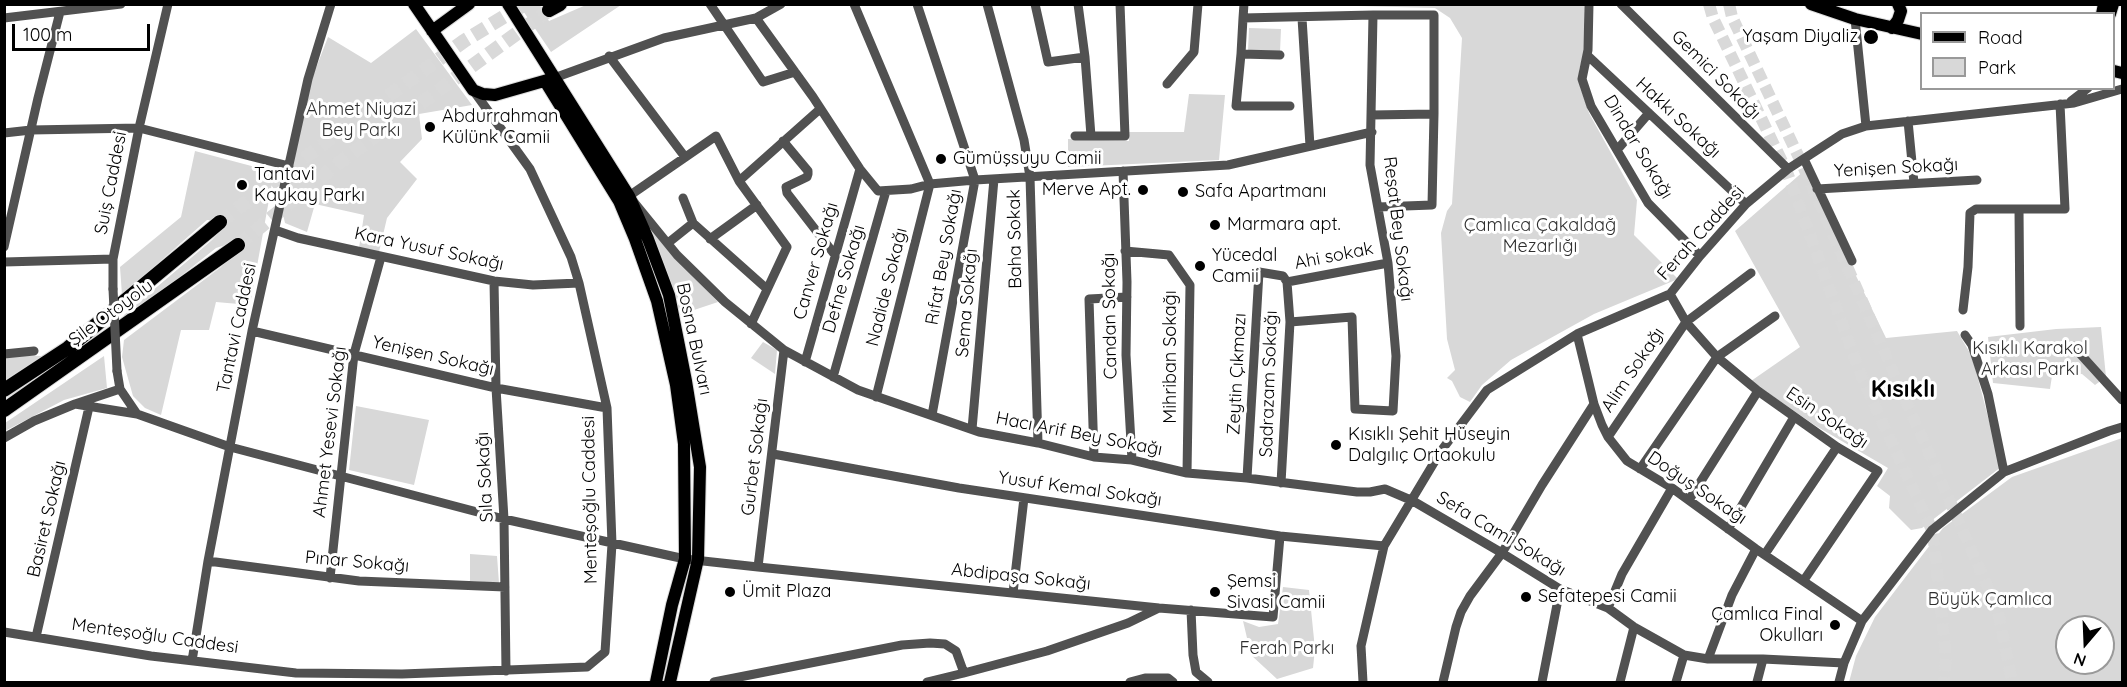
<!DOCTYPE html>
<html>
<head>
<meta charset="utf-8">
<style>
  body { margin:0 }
  #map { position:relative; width:2127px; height:687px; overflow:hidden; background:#fff; font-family:Quicksand,sans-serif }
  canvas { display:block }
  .frame { position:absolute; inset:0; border:6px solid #000; pointer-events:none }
  .legend { position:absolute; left:1920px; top:12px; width:195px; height:78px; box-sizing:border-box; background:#fff; border:2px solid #999; margin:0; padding:8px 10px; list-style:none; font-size:18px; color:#000 }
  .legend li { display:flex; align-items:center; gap:12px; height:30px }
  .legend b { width:30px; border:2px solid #999 }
  .north { position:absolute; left:2055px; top:615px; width:60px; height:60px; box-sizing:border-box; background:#fff; border:2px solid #999; border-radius:50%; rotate:199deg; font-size:16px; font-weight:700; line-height:24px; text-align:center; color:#000 }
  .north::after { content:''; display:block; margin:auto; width:21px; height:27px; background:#000; clip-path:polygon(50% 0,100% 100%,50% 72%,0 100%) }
  .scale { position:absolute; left:12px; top:24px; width:138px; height:27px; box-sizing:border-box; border:3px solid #000; border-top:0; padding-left:8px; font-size:18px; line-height:21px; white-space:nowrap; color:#000; -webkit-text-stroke:4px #fff; paint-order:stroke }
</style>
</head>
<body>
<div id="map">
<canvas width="2127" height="687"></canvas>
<div class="frame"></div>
<ul class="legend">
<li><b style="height:8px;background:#000"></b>Road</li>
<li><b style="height:16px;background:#d8d8d8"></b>Park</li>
</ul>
<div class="north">N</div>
<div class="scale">100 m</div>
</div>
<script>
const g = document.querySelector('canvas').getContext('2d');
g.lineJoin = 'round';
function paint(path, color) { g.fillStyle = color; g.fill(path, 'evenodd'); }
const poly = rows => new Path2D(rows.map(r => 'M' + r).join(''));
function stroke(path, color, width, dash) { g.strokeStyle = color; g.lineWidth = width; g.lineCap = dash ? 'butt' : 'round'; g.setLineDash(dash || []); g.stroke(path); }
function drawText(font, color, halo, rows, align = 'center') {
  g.font = font + ' Quicksand,sans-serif'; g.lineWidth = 6; g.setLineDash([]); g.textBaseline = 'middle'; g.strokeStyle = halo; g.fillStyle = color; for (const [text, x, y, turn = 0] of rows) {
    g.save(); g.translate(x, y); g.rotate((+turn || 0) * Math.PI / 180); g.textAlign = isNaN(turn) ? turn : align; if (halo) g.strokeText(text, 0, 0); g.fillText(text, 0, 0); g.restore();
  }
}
paint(poly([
  [519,5,540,5,549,21,586,5,621,5,551,52],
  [1320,5,1584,5,1585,49,1579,70,1580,87,1589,113,1637,200,1634,235,1678,279,1594,314,1511,360,1482,385,1470,402,1460,397,1452,381,1447,378,1455,370,1447,339,1441,233,1447,211,1452,204,1462,38,1450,18,1435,8],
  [1249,28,1281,29,1280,52,1248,51],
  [416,29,472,105,419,114,422,139,400,162,417,179,387,218,379,252,359,248,364,215,315,204,307,232,285,223,282,210,311,81,328,37,371,63],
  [1189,94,1225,95,1219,160,1068,167,1068,139,1129,141,1129,132,1184,132],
  [195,151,274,172,250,305,216,302,209,330,181,330,161,415,145,408,133,396,122,357,124,340,221,267,237,251,232,243,216,248,122,323,124,315,212,240,220,231,221,226,216,220,207,220,122,295,120,267,181,217],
  [1805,170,1886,338,1957,331,1970,353,1975,367,2001,467,1922,528,1911,530,1889,508,1890,496,1877,486,1888,468,1816,426,1751,381,1800,347,1735,231],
  [651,230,718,302,679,315],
  [2101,327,2106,377,2095,385,2082,374,2052,376,2050,389,1993,383,1988,337,2056,329],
  [763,342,777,350,775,374,751,358],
  [5,355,43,356,5,380],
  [104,356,107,388,64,400,5,431,5,423],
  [356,406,429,420,414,485,349,470],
  [2122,438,2122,682,1849,682,1856,656,1875,617,1943,528,2012,477],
  [2067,627,2103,627,2103,663,2067,663],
  [470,554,497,556,499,583,470,581],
  [1283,587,1309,590,1315,649,1313,668,1277,679,1251,655,1243,621,1259,627,1278,624]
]), '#d8d8d8');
stroke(poly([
  [1709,4,1713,18,1787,172,1862,378,1933,532,1946,658,1944,682],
  [1729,4,1732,17,1803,166,1998,611,2012,682]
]), '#d9d9d9', 12, [12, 6]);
stroke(poly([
  [220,222,347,126,464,41,525,4],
  [238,245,340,162,549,10]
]), '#d9d9d9', 14, [14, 7]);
const major = poly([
  [414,4,473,90,483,94,495,95,551,79],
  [508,4,629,196,648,239,669,295,686,381,700,467,698,559,670,682],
  [1811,4,1855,19,1922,34],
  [2102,14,2104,4],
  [2110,14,2113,4],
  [1892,28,1898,20,1901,11,1898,4],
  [432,31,469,4],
  [2114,71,2122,73],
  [545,81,619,201,635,239,657,301,676,385,684,444,685,559,672,605,656,682]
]);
const highway = poly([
  [549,10,560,4],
  [4,390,68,348,220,222],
  [4,410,238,245]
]);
stroke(major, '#dbdbdb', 14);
stroke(highway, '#dbdbdb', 16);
stroke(poly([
  [710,4,763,82,795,72],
  [854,4,930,184,876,397],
  [917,4,975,180,932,415],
  [987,4,1024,140,1030,177,1038,443],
  [1035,4,1048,62,1085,57],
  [1078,4,1085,57,1091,136],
  [1244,4,1243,18,1373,15,1370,165,1388,263,1396,356,1393,411,1355,409,1352,317,1290,322],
  [1589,4,1588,50,1582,79,1591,106,1648,203,1700,256],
  [1621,4,1788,169],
  [4,18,121,4],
  [756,18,813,97,860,169,878,191,911,189,930,184,975,180,1228,165,1372,132],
  [1302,18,1310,146],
  [1855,19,1866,126],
  [1241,54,1243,18],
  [1280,55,1241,54,1236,106,1290,106],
  [1587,55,1746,204],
  [609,56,685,157],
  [554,78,664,38,756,18,781,4],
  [1167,84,1194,52,1198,4],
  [2071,101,2088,88],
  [1371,115,1434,114,1434,15,1373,15],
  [1908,121,1914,183],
  [4,133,31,130,139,128,289,166],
  [1075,136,1125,136,1120,4],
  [783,141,808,171,808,174,807,177,786,187,787,193,835,255],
  [1617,150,1649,113],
  [1804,159,1852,261],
  [1123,171,1127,282,1126,355,1132,460],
  [739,181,716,136,629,196,677,255,725,302,784,350,858,390,979,432,1038,443,1094,457,1132,460,1187,473,1247,478,1357,492,1370,492,1385,489,1413,501,1502,553,1560,589,1608,608,1634,627,1684,655,1708,659,1763,659,1844,663],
  [1817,189,1977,180],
  [683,198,693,223],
  [1378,207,1432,205,1434,114],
  [275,230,298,238,494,281,533,285,579,283],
  [710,239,757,205],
  [668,243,693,223,767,289],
  [4,247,38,98,60,12],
  [1125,251,1169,255,1190,285,1187,473],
  [4,262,113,259],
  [494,281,496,388,504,519,506,671],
  [1287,282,1388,263],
  [113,289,113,259,139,128,168,4],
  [1670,294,1686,322,1717,357,1758,391,1837,447,1878,471,1804,580],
  [1963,310,1968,267,1970,213,1976,209,2019,209],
  [751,324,787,247,739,181,820,109],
  [2020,326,2019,209,2065,209,2060,104],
  [252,331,496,388,607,408],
  [1577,334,1594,404,1602,425,1608,437,1627,461,1672,488,1756,549,1862,621],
  [1965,335,1972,345,1988,394,2004,472],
  [2073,346,2122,400],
  [4,354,34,351],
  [805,362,860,169],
  [117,371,120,389,137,414],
  [833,377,886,191],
  [75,404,137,414,230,447,504,519,685,559,758,567,1159,608,1273,617,1280,536],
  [972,429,994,179],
  [1608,437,1686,322,1751,273],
  [4,438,34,421,75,404,120,389],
  [773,454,959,488,1280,536,1384,546],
  [1094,457,1089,299,1127,297],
  [1640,469,1717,357,1775,316],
  [1247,478,1259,272,1283,276,1287,282,1290,322,1281,483],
  [1689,500,1758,391],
  [1728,529,1794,417],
  [1765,554,1837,447],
  [208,561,359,581,505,587],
  [758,567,784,350],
  [330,578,354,354,381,257],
  [1013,593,1024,498],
  [1608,608,1622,574,1672,488],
  [1191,610,1193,655,1196,672,1208,682],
  [4,632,151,656,296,673,402,674,587,667,605,652,612,544,607,408,579,283,571,257,530,169,473,90],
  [36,637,89,407],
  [1708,659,1732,595,1756,549],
  [192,661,208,561,252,331,308,79,331,4],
  [714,682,902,645,930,643,945,644,956,651,964,673,1047,651,1128,623,1159,608],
  [927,682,964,673],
  [1130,682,1145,678,1168,678,1173,682],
  [1363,682,1361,646,1384,546,1441,451,1487,390,1577,334,1670,294,1700,256,1746,204,1788,169,1842,134,1866,126,2074,103,2122,89],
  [1443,682,1456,627,1461,612,1470,596,1502,553,1542,485,1594,404],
  [1542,682,1560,589],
  [1620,682,1634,627],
  [1676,682,1684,655],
  [1757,682,1763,659],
  [1839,682,1844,663,1862,621,1932,530,2004,472,2109,431,2122,427]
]), '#515151', 9);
stroke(major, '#000', 12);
stroke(highway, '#000', 14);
stroke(poly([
  [113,289,117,371]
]), '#515151', 9);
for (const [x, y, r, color] of [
  [1871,37,8,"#000"],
  [430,127,6,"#000"],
  [941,159,6,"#000"],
  [242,185,6,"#000"],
  [1143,190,6,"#000"],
  [1183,192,6,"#000"],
  [1215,225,6,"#000"],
  [1200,266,6,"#000"],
  [1336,445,6,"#000"],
  [730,592,6,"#000"],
  [1215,592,6,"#000"],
  [1526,597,6,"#000"],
  [1835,625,6,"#000"]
]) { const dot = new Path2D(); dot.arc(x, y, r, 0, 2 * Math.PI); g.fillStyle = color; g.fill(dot); stroke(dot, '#fff', 2); }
drawText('18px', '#000', '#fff', [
  ["Yaşam Diyaliz",1858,37,"right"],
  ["Abdurrahman",442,117],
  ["Külünk Camii",442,138],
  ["Gümüşsuyu Camii",953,159],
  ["Tantavi",254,175],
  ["Kaykay Parkı",254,196],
  ["Merve Apt.",1131,190,"right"],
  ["Safa Apartmanı",1195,192],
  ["Marmara apt.",1227,225],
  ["Yücedal",1212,256],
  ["Camii",1212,277],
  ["Kısıklı Şehit Hüseyin",1348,435],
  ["Dalgılıç Ortaokulu",1348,456],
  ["Şemsi",1227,582],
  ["Sivasi Camii",1227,603],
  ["Ümit Plaza",742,592],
  ["Sefatepesi Camii",1538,597],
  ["Çamlıca Final",1823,615,"right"],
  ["Okulları",1823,636,"right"]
], 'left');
drawText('18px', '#000', '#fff', [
  ["Gemici Sokağı",1716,75,45],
  ["Hakkı Sokağı",1678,118,43],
  ["Dindar Sokağı",1638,147,59],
  ["Yenişen Sokağı",1896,168,-3],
  ["Suiş Caddesi",111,183,-79],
  ["Reşat Bey Sokağı",1398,229,83],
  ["Ferah Caddesi",1701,233,-48],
  ["Baha Sokak",1015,239,-91],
  ["Kara Yusuf Sokağı",429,249,12],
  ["Ahi sokak",1334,256,-11],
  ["Rıfat Bey Sokağı",944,257,-80],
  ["Canver Sokağı",816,261,-74],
  ["Defne Sokağı",844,279,-74],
  ["Nadide Sokağı",887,287,-76],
  ["Sema Sokağı",967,303,-85],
  ["Şile Otoyolu",111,313,-36],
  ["Candan Sokağı",1110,316,-91],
  ["Tantavi Caddesi",237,328,-78],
  ["Bosna Bulvarı",694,339,78],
  ["Yenişen Sokağı",433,356,13],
  ["Mihriban Sokağı",1171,357,-90],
  ["Alim Sokağı",1633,370,-56],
  ["Zeytin Çıkmazı",1237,374,-87],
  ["Sadrazam Sokağı",1269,384,-88],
  ["Esin Sokağı",1827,418,34],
  ["Ahmet Yesevi Sokağı",330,432,-83],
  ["Hacı Arif Bey Sokağı",1079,434,11],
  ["Gurbet Sokağı",755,457,-83],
  ["Sıla Sokağı",485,477,-93],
  ["Doğuş Sokağı",1697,488,34],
  ["Yusuf Kemal Sokağı",1080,489,8],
  ["Menteşoğlu Caddesi",590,500,-91],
  ["Basiret Sokağı",47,519,-77],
  ["Sefa Cami Sokağı",1501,534,31],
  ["Pınar Sokağı",357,562,5],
  ["Abdipaşa Sokağı",1021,577,6],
  ["Menteşoğlu Caddesi",155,636,8]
]);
drawText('18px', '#2f2f2f', '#fff', [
  ["Ahmet Niyazi",361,110],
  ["Bey Parkı",361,131],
  ["Çamlıca Çakaldağ",1540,226],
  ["Mezarlığı",1540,247],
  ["Kısıklı Karakol",2030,349],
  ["Arkası Parkı",2030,370],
  ["Büyük Çamlıca",1990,600],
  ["Ferah Parkı",1287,649]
]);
drawText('bold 24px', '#000', '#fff', [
  ["Kısıklı",1903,390]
]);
</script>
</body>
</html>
